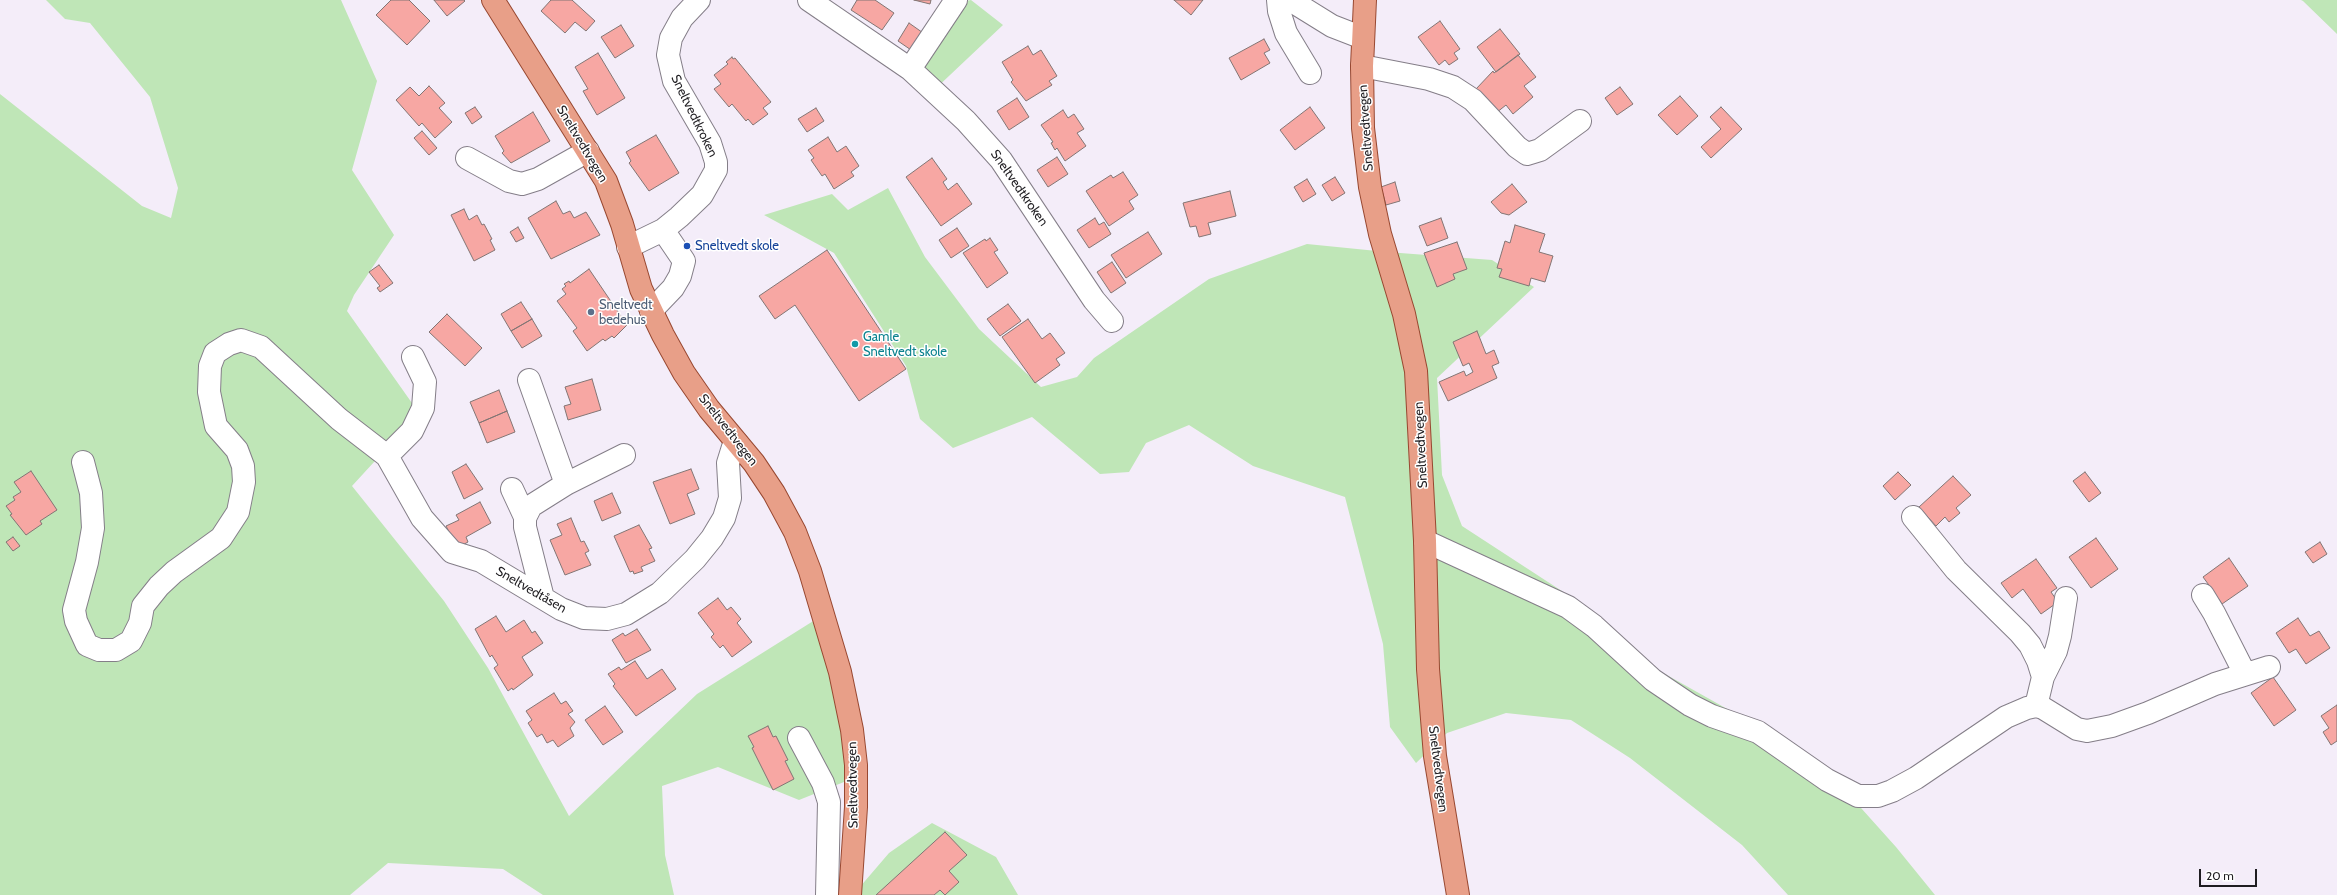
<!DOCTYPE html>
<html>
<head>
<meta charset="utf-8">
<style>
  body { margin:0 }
  #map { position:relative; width:2337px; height:895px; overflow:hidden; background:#f4edf9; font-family:Cabin,sans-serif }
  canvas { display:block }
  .scale { position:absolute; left:2199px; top:869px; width:58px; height:18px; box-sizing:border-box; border:2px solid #1f1d21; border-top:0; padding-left:5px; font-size:12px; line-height:14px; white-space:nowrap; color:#1f1d21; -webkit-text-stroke:3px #fff; paint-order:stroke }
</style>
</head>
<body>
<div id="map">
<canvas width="2337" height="895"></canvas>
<div class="scale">20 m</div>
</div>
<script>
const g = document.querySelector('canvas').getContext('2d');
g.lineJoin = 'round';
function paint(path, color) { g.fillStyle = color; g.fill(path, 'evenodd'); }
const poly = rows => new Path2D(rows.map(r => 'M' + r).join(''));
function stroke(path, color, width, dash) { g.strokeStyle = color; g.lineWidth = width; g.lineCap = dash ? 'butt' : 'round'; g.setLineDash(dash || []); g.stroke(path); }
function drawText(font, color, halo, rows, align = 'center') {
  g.font = font + ' Cabin,sans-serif'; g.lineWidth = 3; g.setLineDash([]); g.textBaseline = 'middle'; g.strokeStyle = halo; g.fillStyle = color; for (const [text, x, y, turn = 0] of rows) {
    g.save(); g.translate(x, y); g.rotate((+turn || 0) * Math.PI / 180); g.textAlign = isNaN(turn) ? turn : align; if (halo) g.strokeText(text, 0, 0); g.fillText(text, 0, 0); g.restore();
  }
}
paint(poly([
  [46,0,341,0,377,81,352,170,394,235,354,295,347,311,419,413,352,486,444,601,488,668,569,816,697,694,826,613,850,744,844,782,799,800,718,767,662,786,665,855,674,895,543,895,503,869,388,863,350,895,0,895,0,94,142,206,171,218,178,188,150,97,90,23,65,19],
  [971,0,1003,25,932,92,906,71,944,5],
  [2301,0,2337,0,2337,34,2303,1],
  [888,188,925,257,979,329,1041,387,1077,377,1094,358,1209,279,1307,244,1387,252,1492,260,1534,287,1437,378,1442,475,1462,526,1591,610,1649,665,1818,760,1896,847,1935,895,1788,895,1742,845,1630,758,1571,720,1506,713,1447,733,1416,763,1390,727,1383,644,1345,497,1253,466,1189,425,1146,443,1129,472,1100,474,1032,417,953,448,920,419,906,366,834,253,764,215,832,194,848,210],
  [932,823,996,857,1018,895,853,895,889,853]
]), '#bfe6b7');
const building = poly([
  [391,0,409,0,430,21,407,45,376,15,391,0],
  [434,0,464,0,465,1,447,16,434,0],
  [551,0,572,0,595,21,586,31,575,22,565,33,541,11,551,0],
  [857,0,875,0,894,13,882,30,851,10,857,0],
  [914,0,931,0,930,4,914,0],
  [1174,0,1203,0,1191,15,1174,0],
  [1440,21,1460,49,1454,53,1458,59,1449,65,1445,60,1439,65,1418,37,1440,21],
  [909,23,926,35,914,52,898,41,909,23],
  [621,25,634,46,615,58,601,37,621,25],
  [1500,29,1520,54,1496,72,1477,47,1500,29],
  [1264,39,1270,50,1264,53,1270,63,1241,80,1229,58,1264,39],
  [1028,46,1033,55,1041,50,1057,76,1049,81,1052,85,1026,101,1011,82,1013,80,1002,62,1028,46],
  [598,53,625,98,597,115,583,91,588,89,575,67,598,53],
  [1518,55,1536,77,1524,86,1533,97,1513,114,1506,105,1496,113,1476,89,1493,71,1494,73,1518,55],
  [732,57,733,59,735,58,771,102,763,108,768,114,753,125,748,119,746,121,732,104,729,107,714,89,721,84,714,75,728,64,726,62,732,57],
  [429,86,445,103,439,108,452,122,435,138,422,123,419,126,396,100,410,87,419,96,429,86],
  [1620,87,1633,104,1617,115,1605,98,1620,87],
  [1680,96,1698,116,1677,135,1658,115,1680,96],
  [1017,98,1029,117,1009,130,997,111,1017,98],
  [475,107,482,117,472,124,465,113,475,107],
  [1310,107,1325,128,1295,150,1280,130,1310,107],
  [1721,107,1742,129,1711,158,1701,147,1721,129,1710,117,1721,107],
  [816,108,824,121,807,132,798,119,816,108],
  [1063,110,1068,118,1074,114,1084,129,1077,133,1086,146,1065,161,1057,148,1055,150,1051,143,1053,142,1041,125,1063,110],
  [533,112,550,141,511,163,502,153,504,151,495,136,533,112],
  [422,131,437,148,429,155,414,138,422,131],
  [656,135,679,173,649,191,629,163,631,161,626,152,656,135],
  [828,137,837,152,846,146,859,166,851,172,854,176,834,189,825,174,822,176,811,160,814,158,808,150,828,137],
  [1057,157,1068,174,1048,187,1037,170,1057,157],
  [932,158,947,179,943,182,948,190,957,183,972,204,941,226,906,177,932,158],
  [1123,172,1138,195,1129,201,1134,209,1109,226,1086,191,1111,175,1113,178,1123,172],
  [1335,177,1345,193,1332,201,1322,185,1335,177],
  [1307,179,1316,194,1303,202,1294,187,1307,179],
  [1395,182,1400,201,1386,205,1381,187,1395,182],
  [1512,184,1527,202,1509,215,1501,213,1491,202,1512,184],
  [1230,191,1236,216,1208,223,1211,234,1199,237,1196,226,1190,227,1183,203,1230,191],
  [556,201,563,214,570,211,574,218,586,212,600,235,551,259,528,218,556,201],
  [464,209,469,220,477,215,482,225,484,224,492,239,490,240,495,250,474,261,451,215,464,209],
  [1095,218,1099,225,1104,222,1111,234,1089,248,1077,230,1095,218],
  [1441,218,1448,238,1427,246,1419,226,1441,218],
  [1515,225,1545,234,1539,252,1553,256,1545,282,1531,278,1529,286,1499,277,1502,269,1497,268,1505,241,1510,243,1515,225],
  [518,227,524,238,516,242,510,232,518,227],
  [957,228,969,246,951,258,939,240,957,228],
  [1148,232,1162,254,1126,278,1111,255,1148,232],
  [990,238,998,250,994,252,1008,273,987,288,963,253,985,239,986,241,990,238],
  [1457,242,1467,269,1453,274,1455,279,1437,287,1424,253,1457,242],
  [827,250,906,369,859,401,795,305,775,319,759,296,827,250],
  [1112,262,1126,283,1111,293,1097,272,1112,262],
  [379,265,393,283,380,292,377,288,380,286,369,272,379,265],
  [589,269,627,325,614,338,612,336,605,341,603,339,587,351,573,331,577,328,557,301,566,294,562,289,566,286,564,284,569,281,570,283,589,269],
  [521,302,532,319,511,331,501,314,521,302],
  [1008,304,1021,321,1000,336,987,319,1008,304],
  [447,314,482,348,465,366,429,332,447,314],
  [532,319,542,336,522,348,511,331,532,319],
  [1028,319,1042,339,1050,333,1065,353,1056,359,1060,365,1035,383,1002,337,1028,319],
  [1477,331,1486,354,1494,350,1499,363,1492,366,1497,378,1448,401,1439,382,1464,371,1466,376,1473,372,1469,363,1463,366,1453,342,1477,331],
  [592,379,601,410,568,420,564,406,571,404,565,387,592,379],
  [499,390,507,411,479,423,470,402,499,390],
  [507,411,515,432,487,443,479,423,507,411],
  [466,464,483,489,464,499,452,472,466,464],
  [691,469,699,489,687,494,695,514,670,524,653,482,691,469],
  [31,471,57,510,40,521,42,524,26,535,10,515,12,514,6,506,15,500,13,497,21,492,14,482,31,471],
  [1898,472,1911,485,1895,500,1883,486,1898,472],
  [2085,472,2101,493,2089,502,2073,481,2085,472],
  [1953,476,1971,495,1956,508,1960,513,1949,522,1945,517,1936,526,1919,507,1953,476],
  [612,493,621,513,602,521,594,501,612,493],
  [480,502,491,523,466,537,468,542,457,548,446,526,459,520,456,515,480,502],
  [571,518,581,542,584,541,589,551,585,553,591,565,565,575,550,540,562,535,557,524,571,518],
  [639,525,652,548,649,549,655,561,641,567,643,571,634,574,633,571,630,572,614,536,639,525],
  [13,537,20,546,13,551,6,542,13,537],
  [2096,538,2118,569,2091,588,2069,557,2096,538],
  [2320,542,2327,554,2313,563,2305,552,2320,542],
  [2229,558,2248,586,2222,604,2218,598,2215,600,2214,592,2203,577,2229,558],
  [2036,559,2057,588,2051,592,2058,602,2041,614,2023,589,2012,598,2001,583,2036,559],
  [718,598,727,610,731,607,741,619,737,623,752,642,732,657,723,645,720,648,711,637,714,634,698,613,718,598],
  [496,616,506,632,524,620,532,633,535,631,543,643,522,657,533,675,513,690,512,688,508,691,494,668,498,665,493,657,492,655,490,657,475,629,496,616],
  [2298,618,2310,636,2319,631,2330,648,2306,664,2296,649,2289,653,2276,633,2298,618],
  [637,629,651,650,626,663,612,640,623,633,625,636,637,629],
  [635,661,647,679,662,669,676,689,636,716,613,686,615,684,608,674,619,667,621,670,635,661],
  [2273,677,2296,710,2274,726,2251,693,2273,677],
  [554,693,561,704,566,701,573,711,568,714,575,722,570,728,574,736,558,747,553,740,547,743,542,734,537,737,528,723,532,720,526,711,554,693],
  [2337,705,2337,741,2331,745,2323,732,2329,728,2321,716,2337,705],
  [605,706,623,732,603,745,585,720,605,706],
  [768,726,773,737,776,736,788,760,785,761,794,779,773,790,752,748,754,747,748,736,768,726],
  [945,832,967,855,949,871,959,882,945,895,940,890,934,895,876,895,945,832]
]);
paint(building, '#f7a7a3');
stroke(building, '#827574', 1);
const minor = poly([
  [809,0,910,69,966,121,1001,160,1094,300,1112,321],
  [1278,0,1279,11,1286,33,1310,73],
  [1290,0,1332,26,1363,38],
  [1362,66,1429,79,1453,87,1473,100,1517,147,1527,154,1540,150,1580,121],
  [910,69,956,0],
  [467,158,509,181,522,184,538,179,588,151],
  [628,247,663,230,679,217,702,195,716,170,716,162,710,143,674,81,668,55,671,38,682,18,699,0],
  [651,311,673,288,680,276,684,261,663,230],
  [529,380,566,484],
  [387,456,412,431,423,408,425,382,413,357],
  [83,462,91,493,93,528,87,562,74,610,76,621,87,645,99,650,116,650,131,641,140,623,143,606,159,586,174,572,221,538,238,512,244,482,243,466,237,450,216,426,209,392,210,366,215,353,229,344,241,340,261,347,339,419,387,456,422,518,452,552,481,561,561,609,584,618,607,619,626,614,660,593,695,559,712,538,724,518,730,498,728,463,733,447,737,443],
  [512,489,525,517],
  [1913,517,1956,570,2020,633,2030,645,2038,661,2043,677,2036,706],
  [1425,541,1568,607,1594,626,1653,680,1690,705,1712,716,1758,732,1827,780,1858,796,1878,796,1892,791,1916,778,2006,717,2027,708,2036,706,2043,708,2077,729,2087,731,2112,726,2148,713,2215,684,2269,667],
  [2203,595,2214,613,2245,674],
  [543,598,525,527,525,518,531,506,566,484,624,455],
  [2043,677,2056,651,2060,636,2066,598],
  [799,738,823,783,829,802,827,895]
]);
const major = poly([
  [493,0,606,181,622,224,641,289,663,335,684,373,709,409,754,463,774,493,795,532,810,571,840,672,852,730,856,765,856,807,850,895],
  [1365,0,1362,66,1363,128,1370,187,1380,234,1404,314,1416,371,1425,541,1428,669,1435,756,1458,895]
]);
stroke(minor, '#847e88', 24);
stroke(major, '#984831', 24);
stroke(minor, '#fff', 22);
stroke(major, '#e89f88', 22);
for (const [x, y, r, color] of [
  [687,246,4,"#1a4fb4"],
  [591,312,4,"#5c6f8a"],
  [855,344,4,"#0f9aa8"]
]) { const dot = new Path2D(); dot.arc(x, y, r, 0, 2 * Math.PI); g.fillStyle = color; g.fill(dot); stroke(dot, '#fff', 1.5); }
drawText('13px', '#1f1d21', '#fff', [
  ["Sneltvedtkroken",694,116,64],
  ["Sneltvedtvegen",1366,128,-94],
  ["Sneltvedtvegen",582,144,59],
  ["Sneltvedtkroken",1019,188,55],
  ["Sneltvedtvegen",728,430,52],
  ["Sneltvedtvegen",1421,445,-93],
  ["Sneltvedtåsen",531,590,30],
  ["Sneltvedtvegen",1438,769,83],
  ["Sneltvedtvegen",853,785,-91]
]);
drawText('13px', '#164399', '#fff', [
  ["Sneltvedt skole",695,246]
], 'left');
drawText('13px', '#4e5e75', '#fff', [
  ["Sneltvedt",599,305],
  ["bedehus",599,320]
], 'left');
drawText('13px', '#0d838f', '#fff', [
  ["Gamle",863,337],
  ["Sneltvedt skole",863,352]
], 'left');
</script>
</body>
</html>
